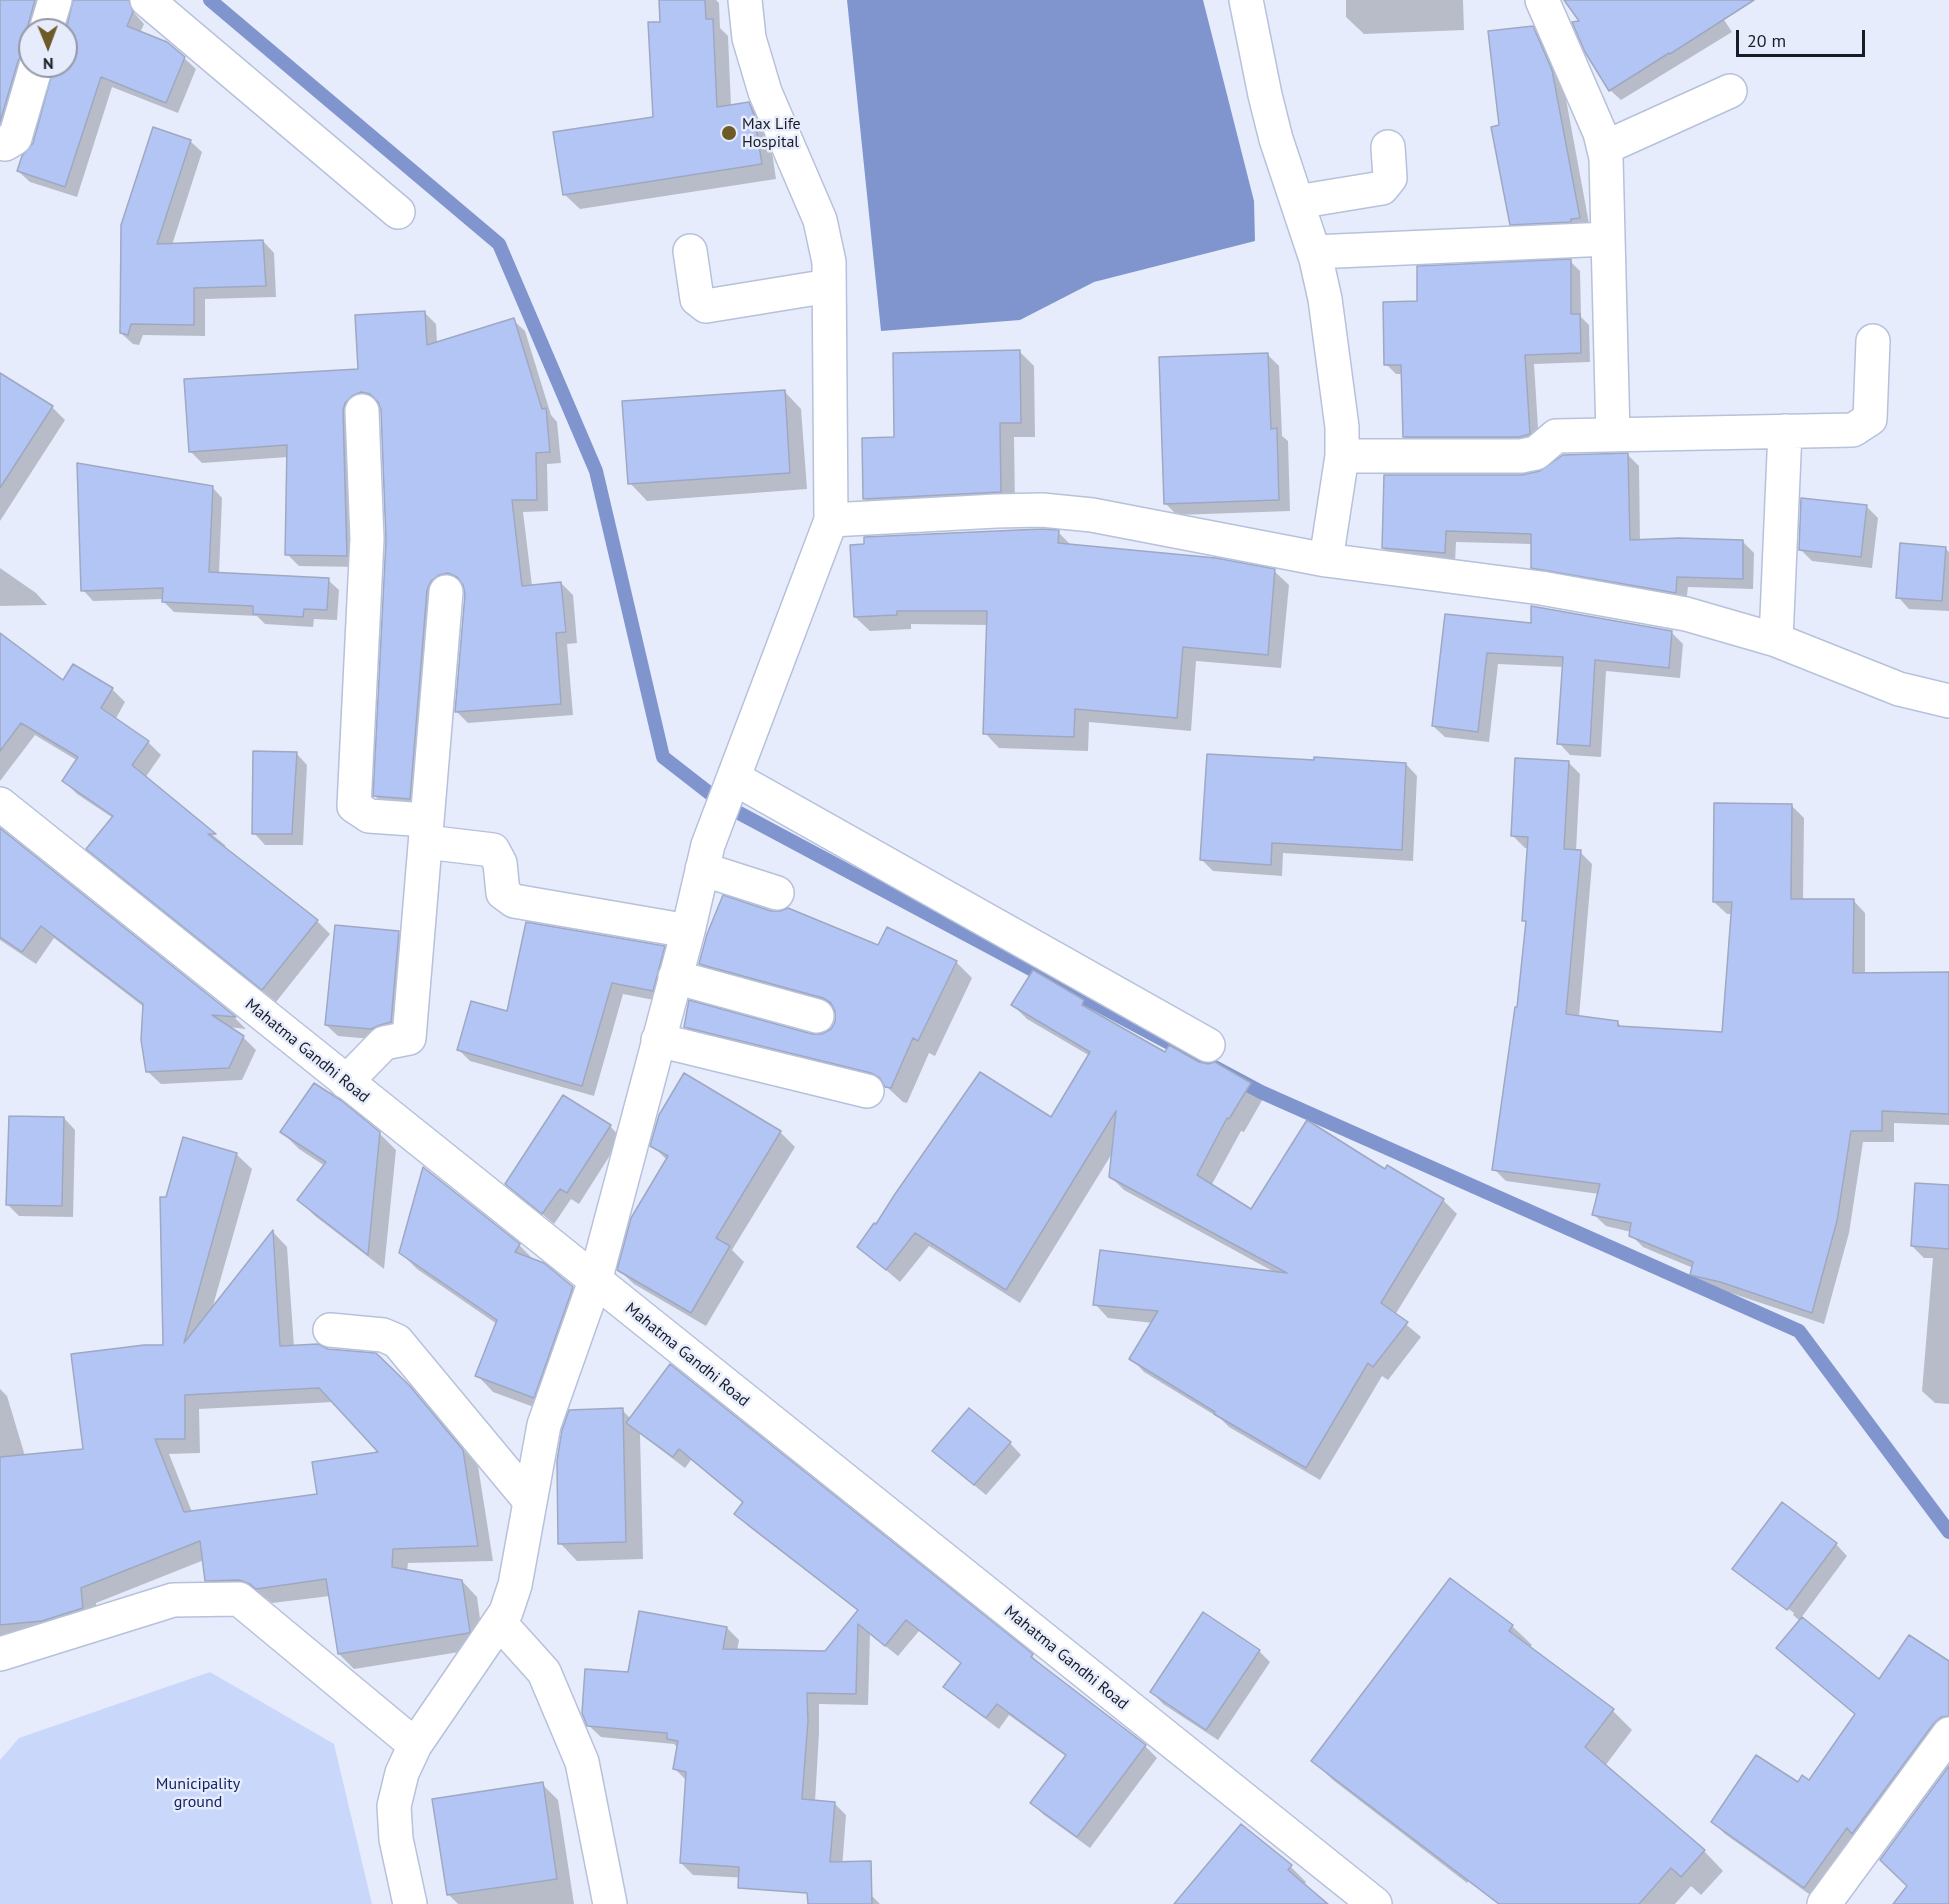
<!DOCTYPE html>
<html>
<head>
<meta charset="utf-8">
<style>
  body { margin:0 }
  #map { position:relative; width:1949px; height:1904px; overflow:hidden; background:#e6ecfc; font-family:"PT Sans",sans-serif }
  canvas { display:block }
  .north { position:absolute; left:18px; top:18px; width:60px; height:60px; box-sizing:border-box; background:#e6ecfc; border:2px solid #9499a6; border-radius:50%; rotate:179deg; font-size:16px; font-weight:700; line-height:24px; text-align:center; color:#191c26 }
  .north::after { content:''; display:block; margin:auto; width:21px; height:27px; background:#6e5a29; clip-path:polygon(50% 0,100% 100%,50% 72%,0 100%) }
  .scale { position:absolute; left:1736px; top:30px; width:129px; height:27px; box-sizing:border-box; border:3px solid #191c26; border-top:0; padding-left:8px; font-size:18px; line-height:21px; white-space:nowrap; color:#191c26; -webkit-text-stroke:4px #e6ecfc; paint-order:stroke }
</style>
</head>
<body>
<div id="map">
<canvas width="1949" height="1904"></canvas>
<div class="north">N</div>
<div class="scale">20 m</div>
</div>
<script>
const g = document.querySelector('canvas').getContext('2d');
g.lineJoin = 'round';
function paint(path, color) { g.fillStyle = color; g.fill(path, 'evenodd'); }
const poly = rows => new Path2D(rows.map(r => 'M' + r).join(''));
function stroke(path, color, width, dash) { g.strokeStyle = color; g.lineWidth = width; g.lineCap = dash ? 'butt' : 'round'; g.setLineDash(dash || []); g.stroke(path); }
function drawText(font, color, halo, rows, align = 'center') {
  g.font = font + ' "PT Sans",sans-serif'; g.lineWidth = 5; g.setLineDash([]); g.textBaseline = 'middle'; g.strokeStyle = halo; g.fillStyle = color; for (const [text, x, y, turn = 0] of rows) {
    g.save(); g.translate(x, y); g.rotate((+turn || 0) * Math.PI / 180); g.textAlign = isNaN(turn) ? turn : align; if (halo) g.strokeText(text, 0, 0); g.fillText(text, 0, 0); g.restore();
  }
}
paint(poly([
  [210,1672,334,1744,372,1904,0,1904,0,1760,19,1738]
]), '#c9d7fb');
paint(poly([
  [847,0,1203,0,1254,201,1255,241,1094,282,1020,320,881,331]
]), '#8095ce');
paint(poly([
  [0,0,45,0,41,30,30,30,30,66,0,132],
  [95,0,115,0,128,6,144,24,140,33,184,58,196,69,178,113,112,87,77,197,30,182,18,171,34,144,56,66,66,66,66,34],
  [661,0,716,0,719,3,720,28,728,36,731,106,748,103,764,119,769,132,776,179,580,209,564,194,654,118,661,23],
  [1346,0,1463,0,1464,30,1364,34,1346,17],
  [1566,0,1711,0,1732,32,1621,100,1610,90,1582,23],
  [1532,28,1544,40,1563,83,1590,229,1523,235,1511,224,1501,127],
  [190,141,202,152,172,245,263,241,274,253,276,297,205,299,205,336,143,335,139,345,133,344,121,333],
  [1570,261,1580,271,1581,317,1589,325,1590,362,1534,364,1539,444,1415,447,1405,437,1402,374,1396,374,1386,364,1419,303],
  [424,312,436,324,437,343,513,320,525,331,551,415,557,422,561,463,547,464,548,511,523,512,532,586,561,583,573,595,577,643,567,644,573,715,468,723,456,711,466,593,465,586,460,585,421,810,387,808,375,796,387,540,381,405,373,404,359,567,299,566,287,554,288,457,202,463,190,451,359,370],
  [1019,351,1034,366,1035,437,1014,437,1015,506,879,513,865,499,896,439],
  [1267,354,1279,366,1282,436,1288,441,1290,511,1177,515,1165,503],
  [0,387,52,407,65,420,0,521],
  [784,391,801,409,807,489,647,501,630,483],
  [1628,455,1639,466,1640,541,1743,542,1754,553,1753,589,1688,587,1686,603,1544,578,1532,567,1532,544,1456,542,1455,563,1394,559,1383,548,1521,476],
  [212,487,222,498,219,574,328,580,339,590,337,620,314,619,313,627,265,624,257,616,174,612,164,602,164,599,93,601,83,590],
  [1867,507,1878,518,1872,568,1812,561,1800,549],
  [1058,532,1072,546,1274,571,1289,585,1281,668,1196,661,1191,731,1089,722,1088,751,999,748,985,733,988,625,911,624,911,629,870,631,855,617],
  [1945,548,1949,552,1949,611,1909,609,1898,597],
  [0,568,36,593,47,605,0,606],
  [1446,616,1533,625,1671,632,1683,644,1680,678,1606,671,1601,757,1570,755,1559,743,1564,667,1498,664,1489,742,1445,737,1433,726],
  [0,635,64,682,74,666,112,689,125,702,115,720,148,742,161,755,145,778,226,846,221,846,317,921,330,934,276,1002,101,862,88,849,113,818,77,794,64,781,78,761,35,735,0,781],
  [296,753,307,765,303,845,265,845,254,833],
  [1315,762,1406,764,1417,776,1413,861,1283,853,1282,876,1213,871,1202,860],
  [1568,762,1580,774,1576,851,1580,852,1592,864,1579,1017,1618,1023,1623,1028,1723,1034,1733,914,1727,914,1714,902,1792,806,1804,818,1803,901,1853,900,1865,913,1865,974,1949,974,1949,1125,1894,1123,1894,1142,1863,1142,1849,1233,1824,1324,1734,1294,1704,1287,1692,1275,1693,1268,1643,1247,1631,1235,1631,1232,1606,1226,1593,1214,1599,1194,1506,1181,1494,1169,1518,1009,1527,924,1524,921,1529,848,1525,848,1513,836],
  [0,830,235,1018,246,1029,228,1027,243,1037,256,1050,242,1080,161,1084,147,1071,144,1007,54,938,36,964,0,940],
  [887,929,956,962,972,978,935,1056,929,1053,907,1103,903,1102,888,1088,701,1042,685,1026,823,1035,832,1030,836,1022,836,1013,716,979,700,964,878,947],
  [398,933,410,944,402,1034,383,1040,338,1036,326,1025],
  [664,947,675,959,664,1002,623,994,594,1096,470,1061,459,1050,508,1013],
  [1033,972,1084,1002,1097,1015,1165,1054,1199,1063,1250,1084,1264,1097,1244,1132,1241,1131,1211,1186,1251,1211,1385,1171,1443,1200,1457,1214,1395,1315,1421,1337,1388,1380,1382,1376,1320,1480,1229,1427,1221,1419,1144,1372,1131,1358,1153,1323,1108,1318,1095,1304,1278,1274,1124,1190,1110,1176,1113,1152,1020,1303,929,1246,900,1282,859,1247,1052,1119,1090,1056,1027,1019,1013,1005],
  [64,1118,75,1130,73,1217,19,1216,8,1205],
  [610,1126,621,1138,579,1204,571,1199,554,1224,507,1184],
  [282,1132,379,1133,396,1150,384,1269,315,1216,299,1200,325,1166,299,1149],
  [780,1132,795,1147,732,1250,744,1262,706,1326,634,1284,619,1270,667,1160,652,1145],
  [236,1154,252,1169,212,1309,273,1232,287,1247,294,1347,375,1355,425,1403,478,1466,493,1561,408,1563,407,1572,462,1581,477,1597,484,1648,354,1669,339,1654,330,1596,272,1603,267,1599,255,1595,222,1595,207,1580,204,1560,96,1603,98,1623,0,1641,0,1389,7,1396,25,1456,84,1451,164,1346,167,1198],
  [334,1402,381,1453,319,1495,192,1512,169,1454,200,1453,199,1409],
  [424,1169,519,1245,536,1262,572,1288,588,1304,550,1413,493,1392,477,1375,497,1324,417,1269,400,1252],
  [1949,1187,1949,1404,1935,1403,1922,1391,1933,1258,1924,1258,1912,1246],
  [671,1366,1032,1656,1044,1668,1145,1746,1157,1758,1090,1848,1044,1815,1032,1803,1067,1757,1009,1715,999,1729,957,1698,945,1687,962,1664,919,1631,898,1656,870,1634,868,1705,819,1704,819,1733,815,1802,834,1803,846,1815,841,1883,693,1875,681,1863,687,1781,675,1769,678,1748,674,1744,601,1737,588,1725,630,1674,727,1628,739,1640,737,1651,826,1652,858,1611,748,1526,736,1514,744,1504,691,1460,685,1468,640,1434,643,1559,577,1561,560,1543,622,1410,631,1419],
  [1010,1443,1021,1455,986,1495,946,1462],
  [1782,1504,1836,1544,1847,1556,1801,1618,1879,1682,1949,1663,1949,1732,1816,1899,1725,1834,1713,1822,1798,1784,1810,1783,1856,1715,1778,1648,1800,1621,1793,1615,1794,1613,1744,1576,1744,1579,1734,1568],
  [1512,1626,1532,1645,1530,1648,1613,1711,1632,1730,1605,1766,1704,1851,1723,1871,1701,1895,1691,1886,1675,1904,1499,1904,1495,1850,1467,1883,1333,1780,1313,1761],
  [1259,1651,1270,1662,1218,1740,1163,1704,1152,1692],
  [542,1784,558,1800,574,1904,458,1904,448,1894],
  [1290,1866,1306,1882,1304,1886,1325,1904,1176,1904],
  [871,1895,880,1904,811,1904]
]), '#0003');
stroke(poly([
  [210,0,499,244,596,471,663,757,726,806,1261,1092,1799,1331,1949,1532]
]), '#8095ce', 14);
const building = poly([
  [0,0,35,0,28,25,30,49,23,53,18,61,0,122,0,0],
  [73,0,129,0,133,12,127,26,167,42,185,57,166,103,101,77,65,187,17,171,22,156,33,143,54,66,66,66,66,30,73,0],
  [659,0,705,0,706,19,713,19,717,107,749,102,754,115,762,164,563,195,553,132,653,117,648,22,660,22,659,0],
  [1564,0,1754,0,1670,54,1669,53,1609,91,1585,52,1572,22,1579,21,1564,0],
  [1533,26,1552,70,1580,218,1571,219,1571,222,1510,225,1491,127,1499,125,1488,31,1533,26],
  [153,127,191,140,157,244,263,240,266,286,194,288,194,325,131,324,128,335,120,333,121,225,153,127],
  [1571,259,1571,314,1580,314,1581,353,1525,355,1530,434,1519,437,1403,437,1401,365,1384,365,1383,302,1417,301,1417,266,1571,259],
  [425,311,427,345,514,318,542,409,546,408,550,452,536,453,537,500,512,500,522,586,561,582,566,632,556,633,561,704,455,712,465,594,463,585,457,577,448,573,439,575,431,581,427,590,410,799,373,796,386,540,381,410,378,402,370,394,361,392,352,396,345,403,343,411,347,556,285,555,287,445,189,452,184,379,358,369,355,315,425,311],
  [1020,350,1021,423,1000,423,1001,492,863,499,862,438,894,437,893,353,1020,350],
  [1268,353,1271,429,1277,428,1279,500,1164,504,1159,357,1268,353],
  [0,373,53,406,0,488,0,373],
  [785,390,790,473,628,484,622,401,785,390],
  [1628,453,1630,540,1679,538,1743,540,1743,579,1677,577,1676,593,1531,568,1531,534,1446,531,1445,553,1382,548,1384,475,1521,475,1540,471,1563,455,1628,453],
  [77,463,213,486,209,572,329,578,327,610,304,609,303,617,253,614,253,606,162,602,163,588,81,591,77,463],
  [1801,498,1867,505,1861,557,1799,550,1801,498],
  [1041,529,1059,530,1058,543,1216,558,1275,569,1268,655,1183,647,1177,718,1075,709,1074,737,983,734,987,611,897,611,897,615,854,617,850,545,864,544,864,537,1041,529],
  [1900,543,1946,547,1942,601,1896,598,1900,543],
  [1531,606,1672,631,1669,668,1595,660,1590,746,1557,744,1563,657,1487,653,1478,732,1432,726,1445,614,1531,623,1531,606],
  [0,633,63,680,73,664,113,688,101,708,149,741,132,765,216,834,208,834,318,920,262,990,86,849,113,816,62,781,78,757,21,723,0,751,0,633],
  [253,751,297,752,292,834,252,834,253,751],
  [1207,754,1314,760,1314,757,1406,763,1402,850,1272,843,1271,865,1200,860,1207,754],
  [1515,758,1569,761,1564,849,1581,850,1566,1014,1618,1021,1618,1026,1722,1032,1732,902,1713,902,1714,803,1792,804,1791,899,1854,899,1853,973,1949,972,1949,1114,1882,1111,1882,1131,1851,1131,1837,1221,1812,1313,1720,1282,1690,1275,1693,1262,1629,1236,1631,1223,1592,1215,1600,1184,1492,1170,1515,1007,1517,1007,1526,921,1522,921,1528,837,1511,836,1515,758],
  [0,828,236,1017,212,1015,244,1036,229,1068,146,1072,141,1040,143,1004,41,926,22,952,0,937,0,828],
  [723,895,771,911,780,911,788,908,878,945,887,927,957,961,918,1041,913,1038,891,1088,885,1087,880,1078,871,1073,684,1027,689,1000,812,1034,822,1034,831,1029,835,1022,835,1011,831,1003,823,998,699,964,707,934,723,895],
  [526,922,665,946,653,991,612,983,582,1086,457,1050,471,1001,507,1011,526,922],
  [335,925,399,931,391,1022,380,1025,371,1029,325,1025,335,925],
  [1033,970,1084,1000,1082,1005,1165,1052,1169,1045,1199,1062,1208,1064,1215,1062,1251,1083,1229,1119,1227,1118,1197,1175,1251,1209,1307,1120,1385,1169,1387,1165,1444,1199,1381,1303,1408,1322,1373,1367,1368,1363,1306,1468,1214,1414,1215,1412,1129,1359,1158,1311,1093,1305,1100,1250,1287,1273,1109,1177,1116,1111,1006,1290,915,1233,886,1270,857,1247,874,1223,876,1224,895,1194,980,1072,1051,1117,1090,1052,1011,1005,1033,970],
  [684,1073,781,1131,716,1238,730,1246,691,1313,617,1270,631,1218,668,1156,650,1146,659,1115,684,1073],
  [314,1083,342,1101,380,1132,368,1255,297,1200,326,1162,280,1132,314,1083],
  [563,1095,611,1125,567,1193,560,1189,542,1214,505,1184,563,1095],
  [9,1116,64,1117,62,1206,6,1205,9,1116],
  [183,1137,237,1153,184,1343,273,1230,280,1346,318,1344,328,1349,376,1353,410,1386,463,1450,478,1546,393,1549,392,1567,462,1580,470,1631,469,1633,338,1654,326,1579,256,1589,250,1584,239,1580,205,1581,200,1541,81,1588,83,1608,42,1621,0,1625,0,1457,83,1449,71,1354,144,1345,163,1345,160,1197,166,1197,183,1137],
  [319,1388,378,1452,312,1462,317,1494,184,1512,155,1439,185,1439,185,1395,319,1388],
  [423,1167,520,1244,515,1252,544,1263,573,1287,534,1398,475,1376,497,1320,399,1253,423,1167],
  [1915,1183,1949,1185,1949,1249,1911,1246,1915,1183],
  [670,1364,1033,1654,1031,1657,1146,1745,1077,1837,1030,1803,1066,1755,997,1704,986,1718,943,1687,961,1663,906,1620,885,1646,858,1624,856,1694,807,1693,808,1721,802,1799,835,1802,830,1862,871,1861,872,1904,808,1904,807,1893,738,1888,739,1867,680,1863,686,1772,673,1769,678,1741,667,1739,667,1733,587,1726,582,1713,585,1669,628,1672,639,1611,727,1627,723,1649,825,1651,858,1610,734,1514,743,1502,679,1449,673,1457,626,1423,670,1364],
  [623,1408,626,1542,558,1544,557,1461,562,1430,569,1410,623,1408],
  [969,1408,1011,1442,974,1485,932,1451,969,1408],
  [1782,1502,1837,1543,1787,1610,1732,1569,1782,1502],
  [1450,1578,1513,1625,1509,1631,1614,1709,1585,1747,1705,1850,1681,1877,1671,1868,1639,1904,1499,1904,1311,1761,1450,1578],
  [1203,1612,1260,1650,1206,1730,1150,1692,1203,1612],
  [1802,1617,1879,1679,1909,1635,1949,1661,1949,1716,1941,1717,1934,1723,1852,1834,1847,1828,1804,1888,1711,1822,1756,1755,1798,1782,1802,1775,1809,1780,1855,1714,1776,1648,1802,1617],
  [1949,1766,1949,1904,1893,1904,1907,1886,1880,1860,1949,1766],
  [543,1782,557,1879,447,1895,432,1799,543,1782],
  [1241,1824,1292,1865,1288,1870,1328,1904,1174,1904,1241,1824]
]);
paint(building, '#b3c5f5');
stroke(building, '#9ea8c1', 1.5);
const street = poly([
  [147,0,398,212],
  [1246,0,1265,95,1276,139,1316,259,1325,299,1342,427,1342,456,1326,560],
  [1542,0,1600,133,1606,158,1613,435],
  [46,30,55,0],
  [0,143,5,144,15,138,36,66],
  [1604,148,1730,91],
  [1297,202,1382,188,1390,178,1388,147],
  [690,251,697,299,706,306,829,286],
  [1314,252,1608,239],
  [362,411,367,539,354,806,369,816,427,820],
  [1342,456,1521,456,1536,453,1556,436,1853,430,1870,419,1873,341],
  [831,520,996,511,1042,510,1092,515,1326,560,1541,588,1686,614,1776,640,1899,689,1949,701],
  [1776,640,1785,431],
  [734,778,1208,1045],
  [426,842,493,850,500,863,503,893,514,901,688,931],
  [702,869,777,893],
  [675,977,817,1016],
  [658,1040,867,1091],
  [346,1082,384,1043,409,1038,446,592],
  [330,1330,383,1335,397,1341,530,1501],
  [499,1622,544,1672,582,1762,610,1904],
  [0,1654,173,1600,239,1599,415,1745],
  [410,1904,396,1839,394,1806,402,1773,415,1745,506,1612,515,1585,544,1425,595,1281,688,931,708,845,831,520,829,262,820,220,765,92,749,38,745,0],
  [1824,1904,1949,1734]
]);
const secondary = poly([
  [0,804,1375,1904]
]);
stroke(street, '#b7c1db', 36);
stroke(secondary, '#b7c1db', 36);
stroke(street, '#fff', 33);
stroke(secondary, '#fff', 33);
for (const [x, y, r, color] of [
  [729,133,8,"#6e5a29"]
]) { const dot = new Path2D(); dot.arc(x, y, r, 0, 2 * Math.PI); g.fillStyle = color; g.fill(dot); stroke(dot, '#e6ecfc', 2); }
drawText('16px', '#191c26', '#e6ecfc', [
  ["Max Life",742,124],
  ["Hospital",742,142]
], 'left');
drawText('16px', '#191c26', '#e6ecfc', [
  ["Mahatma Gandhi Road",307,1051,39],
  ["Mahatma Gandhi Road",687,1355,39],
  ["Mahatma Gandhi Road",1066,1658,39]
]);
drawText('16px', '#142365', '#e6ecfc', [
  ["Municipality",198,1784],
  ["ground",198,1802]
]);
</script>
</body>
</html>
